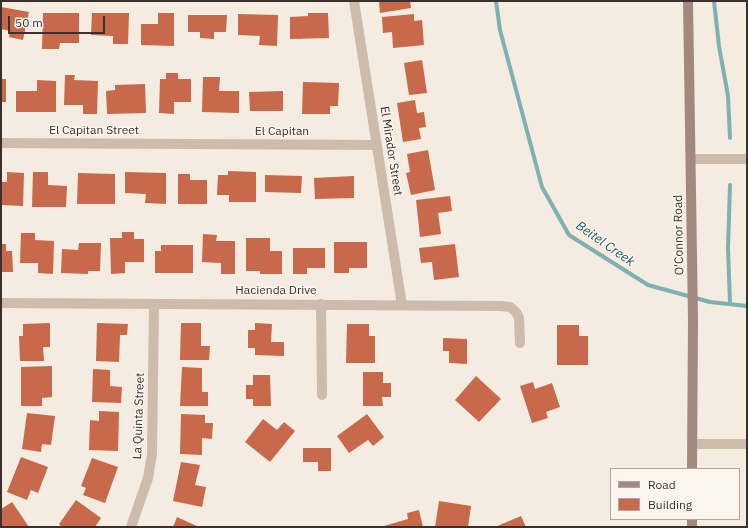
<!DOCTYPE html>
<html>
<head>
<meta charset="utf-8">
<style>
  body { margin:0 }
  #map { position:relative; width:748px; height:528px; overflow:hidden; background:#f4ebe1; font-family:"IBM Plex Sans",sans-serif }
  canvas { display:block }
  .frame { position:absolute; inset:0; border:2px solid #3b302b; pointer-events:none }
  .legend { position:absolute; left:610px; top:468px; width:130px; height:52px; box-sizing:border-box; background:#fbf5ee; border:1px solid #aea6a0; margin:0; padding:5px 7px; list-style:none; font-size:12px; color:#3b302b }
  .legend li { display:flex; align-items:center; gap:8px; height:20px }
  .legend b { width:20px; border:1px solid #aea6a0 }
  .scale { position:absolute; left:8px; top:16px; width:97px; height:18px; box-sizing:border-box; border:2px solid #3b302b; border-top:0; padding-left:5px; font-size:12px; line-height:14px; white-space:nowrap; color:#3b302b; -webkit-text-stroke:3px #fbf5ee; paint-order:stroke }
</style>
</head>
<body>
<div id="map">
<canvas width="748" height="528"></canvas>
<div class="frame"></div>
<ul class="legend">
<li><b style="height:5px;background:#a18a7d"></b>Road</li>
<li><b style="height:11px;background:#c8694b"></b>Building</li>
</ul>
<div class="scale">50 m</div>
</div>
<script>
const g = document.querySelector('canvas').getContext('2d');
g.lineJoin = 'round';
const poly = rows => new Path2D(rows.map(r => 'M' + r).join(''));
function stroke(path, color, width, dash) { g.strokeStyle = color; g.lineWidth = width; g.lineCap = dash ? 'butt' : 'round'; g.setLineDash(dash || []); g.stroke(path); }
function paint(path, color) { g.fillStyle = color; g.fill(path, 'evenodd'); }
function drawText(font, color, halo, rows, align = 'center') {
  g.font = font + ' "IBM Plex Sans",sans-serif'; g.lineWidth = 3; g.setLineDash([]); g.textBaseline = 'middle'; g.strokeStyle = halo; g.fillStyle = color; for (const [text, x, y, turn = 0] of rows) {
    g.save(); g.translate(x, y); g.rotate((+turn || 0) * Math.PI / 180); g.textAlign = isNaN(turn) ? turn : align; if (halo) g.strokeText(text, 0, 0); g.fillText(text, 0, 0); g.restore();
  }
}
stroke(poly([
  [496,1,500,30,542,187,569,235,648,285,710,302,747,306],
  [714,1,719,46,728,96,730,138],
  [730,185,728,248,730,303]
]), '#7fb0b2', 4);
paint(poly([
  [379,1,410,1,411,8,380,13],
  [1,7,29,12,23,40,9,37,10,31,1,29],
  [43,13,79,13,79,43,60,43,59,49,42,49],
  [92,13,129,13,128,44,113,44,113,36,91,35],
  [158,13,174,13,174,46,141,45,141,24,158,24],
  [308,13,328,13,329,38,290,39,290,17,308,16],
  [238,14,278,15,277,46,259,45,260,36,238,35],
  [414,14,414,21,422,20,424,45,393,48,392,32,383,33,382,17],
  [188,15,227,15,226,32,214,32,214,39,200,38,200,32,188,32],
  [422,60,427,93,409,95,404,63],
  [166,73,178,73,178,79,191,79,191,102,174,102,174,114,159,113,160,79,166,79],
  [65,75,75,75,74,80,98,81,97,114,83,114,83,105,64,105],
  [203,77,220,77,219,91,239,91,239,113,202,112],
  [1,79,6,79,6,102,1,102],
  [37,80,56,81,56,112,16,112,16,91,37,91],
  [303,82,339,83,338,106,330,106,330,114,302,114],
  [145,84,146,113,107,114,106,91,115,90,115,85],
  [283,91,283,111,250,111,249,92],
  [415,100,417,113,424,112,426,127,419,128,421,139,403,142,397,103],
  [428,150,435,190,411,195,406,173,410,172,407,154],
  [228,171,256,172,256,202,229,202,229,195,217,195,218,175,228,175],
  [7,172,24,173,23,206,1,205,1,182,7,182],
  [33,172,48,172,48,185,67,186,66,207,32,207],
  [125,172,166,173,166,204,145,203,146,194,125,193],
  [78,173,115,174,115,204,77,204],
  [178,174,190,174,190,180,207,180,207,204,178,204],
  [265,175,302,176,301,193,265,192],
  [354,176,354,198,315,199,314,178],
  [450,196,452,211,438,213,441,234,420,237,416,200],
  [122,232,134,232,134,239,144,239,144,262,125,262,125,273,111,274,110,238,122,238],
  [21,233,35,233,35,240,54,241,53,274,38,273,38,263,20,263],
  [203,234,217,235,216,241,235,241,235,274,221,274,221,263,202,262],
  [246,238,270,238,270,251,282,251,282,274,260,274,260,271,246,271],
  [334,242,367,242,367,268,349,268,349,273,334,273],
  [79,243,101,243,100,271,88,271,88,274,61,273,62,249,78,250],
  [1,244,6,244,6,251,12,251,13,272,1,272],
  [455,244,459,277,434,280,432,262,421,263,419,248],
  [161,245,193,245,193,273,155,273,155,251,161,251],
  [293,248,325,248,325,268,307,268,307,274,293,274],
  [50,323,50,347,43,347,44,361,20,361,19,336,23,336,23,324],
  [97,323,128,324,127,335,120,335,119,362,96,361],
  [181,323,201,323,201,346,210,346,209,360,180,360],
  [255,323,272,324,271,342,284,342,284,356,255,355,255,348,248,348,248,330,255,330],
  [347,324,369,324,369,336,375,336,375,363,346,363],
  [557,325,579,325,579,336,588,336,588,365,557,365],
  [443,338,467,339,467,364,449,363,449,351,443,351],
  [52,366,52,397,42,398,42,406,21,406,21,367],
  [182,367,202,368,202,392,208,392,208,406,180,406],
  [93,369,110,370,110,386,122,387,121,403,92,402],
  [363,372,383,372,383,383,391,383,391,397,382,397,383,406,363,406],
  [253,375,270,375,271,406,253,406,253,399,246,399,246,385,253,385],
  [476,376,501,399,479,422,455,400],
  [533,382,535,389,552,383,560,407,546,412,548,418,532,423,520,386],
  [99,411,119,412,118,451,89,450,90,420,99,421],
  [27,413,55,416,51,445,42,444,41,452,22,449],
  [181,414,205,415,205,423,213,423,212,439,202,438,202,455,180,454],
  [367,414,384,437,373,446,368,440,349,453,337,436],
  [263,419,277,430,284,422,295,431,270,462,245,442],
  [303,448,331,448,331,471,318,471,318,462,303,462],
  [21,457,48,467,38,493,31,490,27,500,7,492],
  [92,458,118,467,105,503,83,495,86,488,81,486],
  [181,462,200,465,195,485,206,487,202,507,173,501],
  [76,500,101,518,95,527,62,527,59,524],
  [439,501,471,506,468,527,435,527],
  [12,502,29,527,1,527,1,509],
  [419,510,423,527,384,527,384,526,408,519,407,513],
  [521,516,526,527,495,527],
  [177,517,199,527,173,527]
]), '#c8694b');
stroke(poly([
  [354,1,402,305],
  [1,143,377,145],
  [691,159,747,159],
  [1,303,500,306,510,307,516,312,519,318,520,343],
  [321,304,322,395],
  [692,444,747,444],
  [131,527,148,478,152,454,154,304]
]), '#cdbbac', 10);
stroke(poly([
  [688,1,693,320,692,469],
  [692,527,692,519]
]), '#a18a7d', 10);
drawText('12px', '#3b302b', '#fbf5ee', [
  ["El Capitan Street",94,131],
  ["El Capitan",282,132],
  ["El Mirador Street",391,151,81],
  ["O'Connor Road",679,235,-91],
  ["Hacienda Drive",276,291],
  ["La Quinta Street",139,416,-88]
]);
drawText('italic 13px', '#1f5a5e', '#fbf5ee', [
  ["Beitel Creek",605,244,35]
]);
</script>
</body>
</html>
